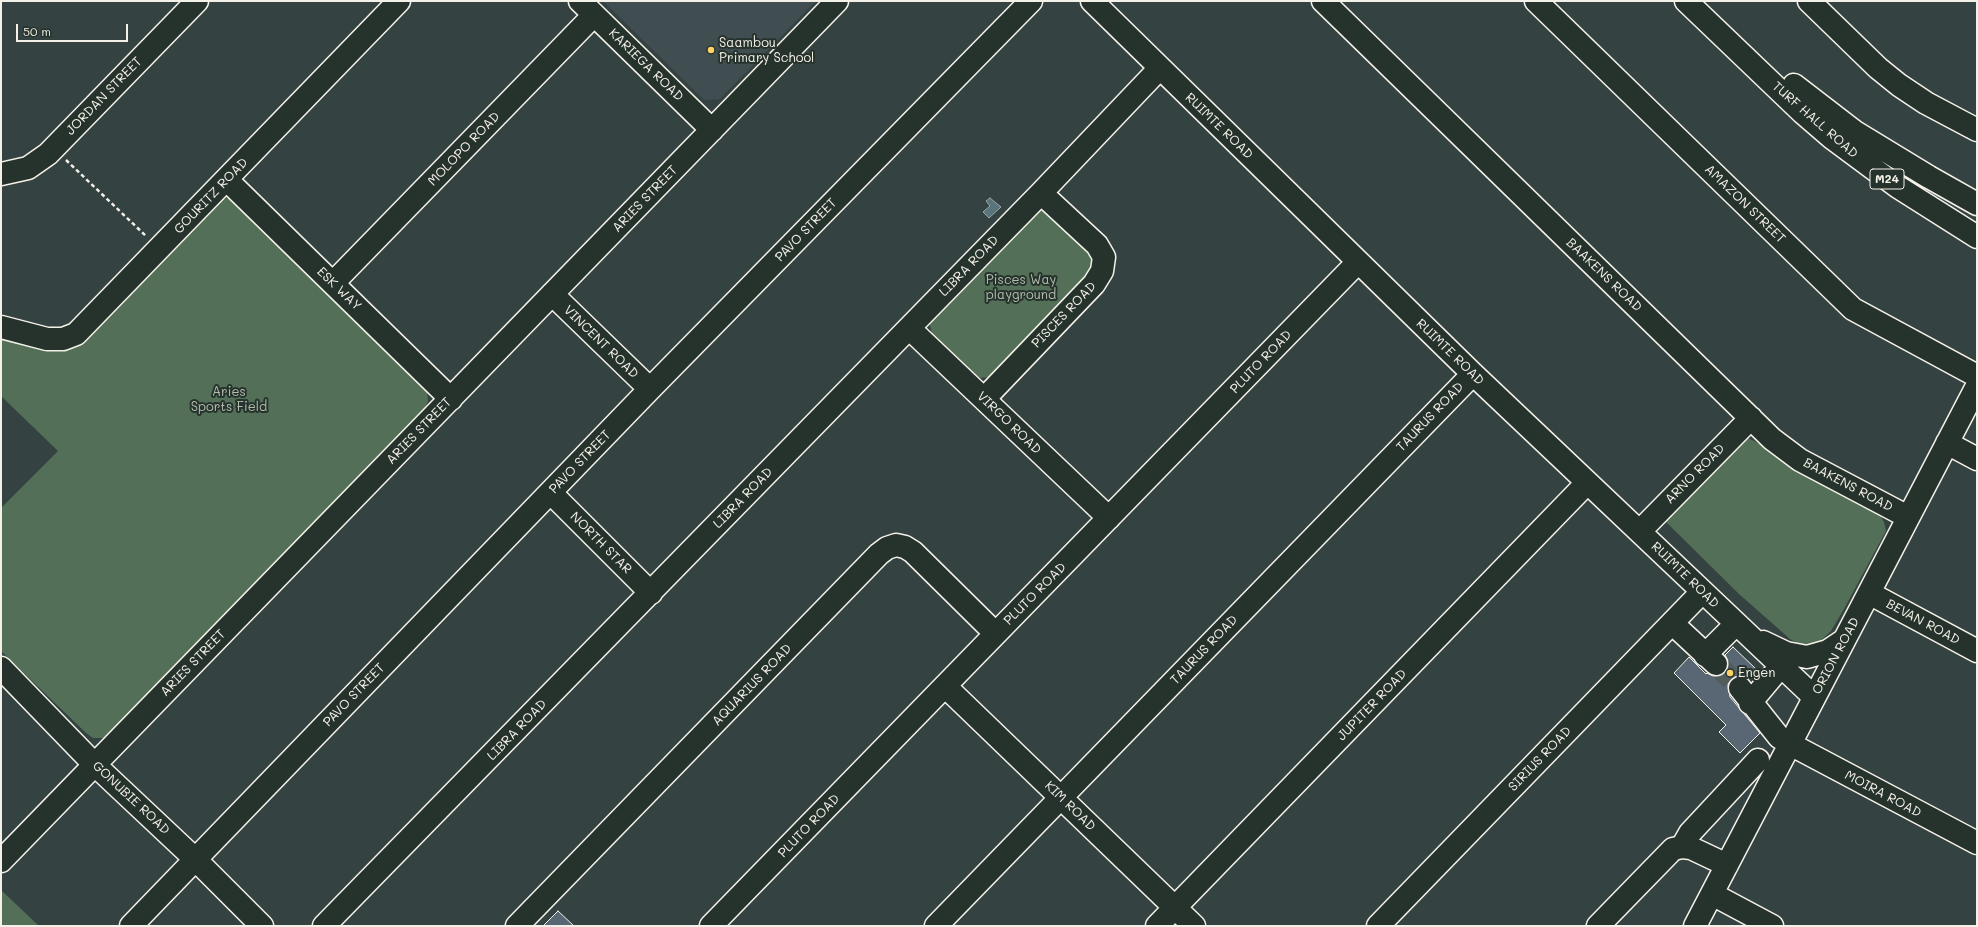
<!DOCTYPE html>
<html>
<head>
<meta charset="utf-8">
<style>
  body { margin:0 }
  #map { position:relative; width:1978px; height:927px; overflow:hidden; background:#354242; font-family:Mali,sans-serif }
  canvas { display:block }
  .frame { position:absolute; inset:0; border:2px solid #f4f1e8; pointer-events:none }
  .scale { position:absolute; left:16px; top:24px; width:112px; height:18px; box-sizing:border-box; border:2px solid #f4f1e8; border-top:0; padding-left:5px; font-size:12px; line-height:14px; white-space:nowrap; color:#f4f1e8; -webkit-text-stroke:3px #26332d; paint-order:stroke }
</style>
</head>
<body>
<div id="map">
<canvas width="1978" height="927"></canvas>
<div class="frame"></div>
<div class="scale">50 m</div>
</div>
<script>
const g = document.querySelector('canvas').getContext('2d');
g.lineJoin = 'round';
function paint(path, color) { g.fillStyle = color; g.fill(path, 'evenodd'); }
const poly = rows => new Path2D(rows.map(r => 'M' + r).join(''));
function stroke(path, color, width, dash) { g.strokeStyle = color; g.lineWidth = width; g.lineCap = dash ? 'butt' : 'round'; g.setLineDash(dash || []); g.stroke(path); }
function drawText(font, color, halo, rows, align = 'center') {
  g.font = font + ' Mali,sans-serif'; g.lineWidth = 4; g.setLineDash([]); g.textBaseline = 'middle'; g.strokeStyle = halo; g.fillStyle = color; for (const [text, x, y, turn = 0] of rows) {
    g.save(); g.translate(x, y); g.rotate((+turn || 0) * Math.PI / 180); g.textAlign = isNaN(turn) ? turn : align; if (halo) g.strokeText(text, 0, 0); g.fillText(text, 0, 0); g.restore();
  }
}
paint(poly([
  [603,1,816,1,720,99,704,100]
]), '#404d51');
paint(poly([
  [228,198,231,199,427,391,428,401,425,408,124,718,103,738,93,738,86,733,1,651,1,508,58,451,1,396,1,336,63,351,75,347,222,199],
  [1039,209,1046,209,1096,258,1090,278,992,377,978,378,971,375,933,337,929,322],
  [1748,438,1758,443,1791,467,1880,515,1884,522,1886,531,1844,609,1831,631,1817,644,1803,646,1790,639,1739,594,1664,520,1738,443],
  [1,890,39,926,1,926]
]), '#536f57');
const water = poly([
  [990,198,1001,207,989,218,983,212,990,206,986,201,990,198]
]);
paint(water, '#59747b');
stroke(water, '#97a6a7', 1);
const building = poly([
  [1733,647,1757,670,1748,679,1744,676,1738,676,1732,678,1728,684,1730,697,1760,733,1740,753,1719,732,1726,725,1674,673,1689,657,1706,674,1707,673,1714,676,1720,676,1725,672,1728,666,1728,661,1725,655,1733,647],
  [558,911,574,926,543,926,558,911]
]);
paint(building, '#596673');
stroke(building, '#f4f1e8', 1);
stroke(poly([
  [1716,664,1740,688]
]), '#525c5b', 22, [22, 11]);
const minor = poly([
  [580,1,712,130],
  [1092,1,1473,374,1814,697],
  [1323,1,1772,439,1800,460,1908,517],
  [1536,1,1853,309,1977,376],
  [1809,1,1878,68,1899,85,1926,103,1977,130],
  [1,174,28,168,48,154,197,1],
  [227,180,451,399],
  [333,283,594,15],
  [552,294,650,389],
  [1,327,47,339,63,339,76,334,399,1],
  [909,328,1109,518],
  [984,399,1094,284,1102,271,1104,257,1097,245,1041,193],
  [1947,443,1977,459],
  [551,493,651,593],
  [1640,531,1751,418],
  [1869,593,1977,651],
  [1672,623,1716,664],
  [1763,642,1786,653,1807,657,1828,651,1843,641],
  [1705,655,1736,624],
  [1,668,95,765,195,859,262,926],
  [945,686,1194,926],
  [1740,688,1779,737,1790,744,1977,843],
  [1750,703,1781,666],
  [1682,847,1690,833,1758,760],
  [1,861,837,1],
  [1712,894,1772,926],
  [131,926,650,389,1031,1],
  [324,926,1041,193,1160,68],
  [517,926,879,554,887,548,896,545,905,547,913,552,995,633],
  [711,926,1358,262],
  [936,926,1473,374],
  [1157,926,1587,483],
  [1378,926,1702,592],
  [1598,926,1673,849,1682,847,1691,848,1727,865],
  [1695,926,1977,386]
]);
const major = poly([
  [1686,1,1803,113,1832,138,1898,187,1977,237],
  [1794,85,1855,132,1929,177,1977,204]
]);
stroke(minor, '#f4f1e8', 25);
stroke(major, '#f4f1e8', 25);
stroke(poly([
  [66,160,146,236]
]), '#f4f1e8', 2.5, [4, 3]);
stroke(minor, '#26332d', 22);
stroke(major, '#26332d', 22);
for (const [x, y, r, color] of [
  [711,50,4,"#ffd166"],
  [1730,673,4,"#ffd166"]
]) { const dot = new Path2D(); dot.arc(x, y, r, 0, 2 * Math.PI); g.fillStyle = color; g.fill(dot); stroke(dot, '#26332d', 1.5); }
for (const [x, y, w] of [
  [1887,179,34]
]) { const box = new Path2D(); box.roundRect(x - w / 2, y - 10, w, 20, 3); g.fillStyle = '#26332d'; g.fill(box); stroke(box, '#f4f1e8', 1); }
drawText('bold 12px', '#f4f1e8', null, [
  ["M24",1887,179]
]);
drawText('13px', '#f4f1e8', '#26332d', [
  ["Saambou",719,43],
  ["Primary School",719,58],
  ["Engen",1738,673]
], 'left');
drawText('13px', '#f4f1e8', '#26332d', [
  ["KARIEGA ROAD",646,65,44],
  ["JORDAN STREET",104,96,-46],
  ["TURF HALL ROAD",1815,120,41],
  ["RUIMTE ROAD",1219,126,44],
  ["MOLOPO ROAD",464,149,-46],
  ["GOURITZ ROAD",211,196,-46],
  ["ARIES STREET",645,199,-46],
  ["AMAZON STREET",1745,204,44],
  ["PAVO STREET",806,230,-46],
  ["LIBRA ROAD",969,266,-46],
  ["BAAKENS ROAD",1604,275,44],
  ["ESK WAY",339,289,44],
  ["PISCES ROAD",1064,315,-46],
  ["VINCENT ROAD",601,342,44],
  ["RUIMTE ROAD",1450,352,44],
  ["PLUTO ROAD",1261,362,-46],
  ["TAURUS ROAD",1430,417,-46],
  ["VIRGO ROAD",1009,423,44],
  ["ARIES STREET",419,431,-46],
  ["PAVO STREET",580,462,-46],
  ["ARNO ROAD",1695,474,-45],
  ["BAAKENS ROAD",1848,485,28],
  ["LIBRA ROAD",743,498,-46],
  ["NORTH STAR",601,543,45],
  ["RUIMTE ROAD",1685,575,44],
  ["PLUTO ROAD",1035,594,-45],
  ["BEVAN ROAD",1923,622,28],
  ["TAURUS ROAD",1204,650,-46],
  ["ORION ROAD",1836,656,-62],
  ["ARIES STREET",193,663,-46],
  ["AQUARIUS ROAD",752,685,-46],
  ["PAVO STREET",354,695,-46],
  ["JUPITER ROAD",1372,705,-46],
  ["LIBRA ROAD",517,730,-46],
  ["SIRIUS ROAD",1540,759,-46],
  ["MOIRA ROAD",1883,794,28],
  ["GONUBIE ROAD",131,798,43],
  ["KIM ROAD",1070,806,44],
  ["PLUTO ROAD",809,826,-46]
]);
drawText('13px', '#b4bdae', '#26332d', [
  ["Pisces Way",1021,280],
  ["playground",1021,295],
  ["Aries",229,392],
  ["Sports Field",229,407]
]);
</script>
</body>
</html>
